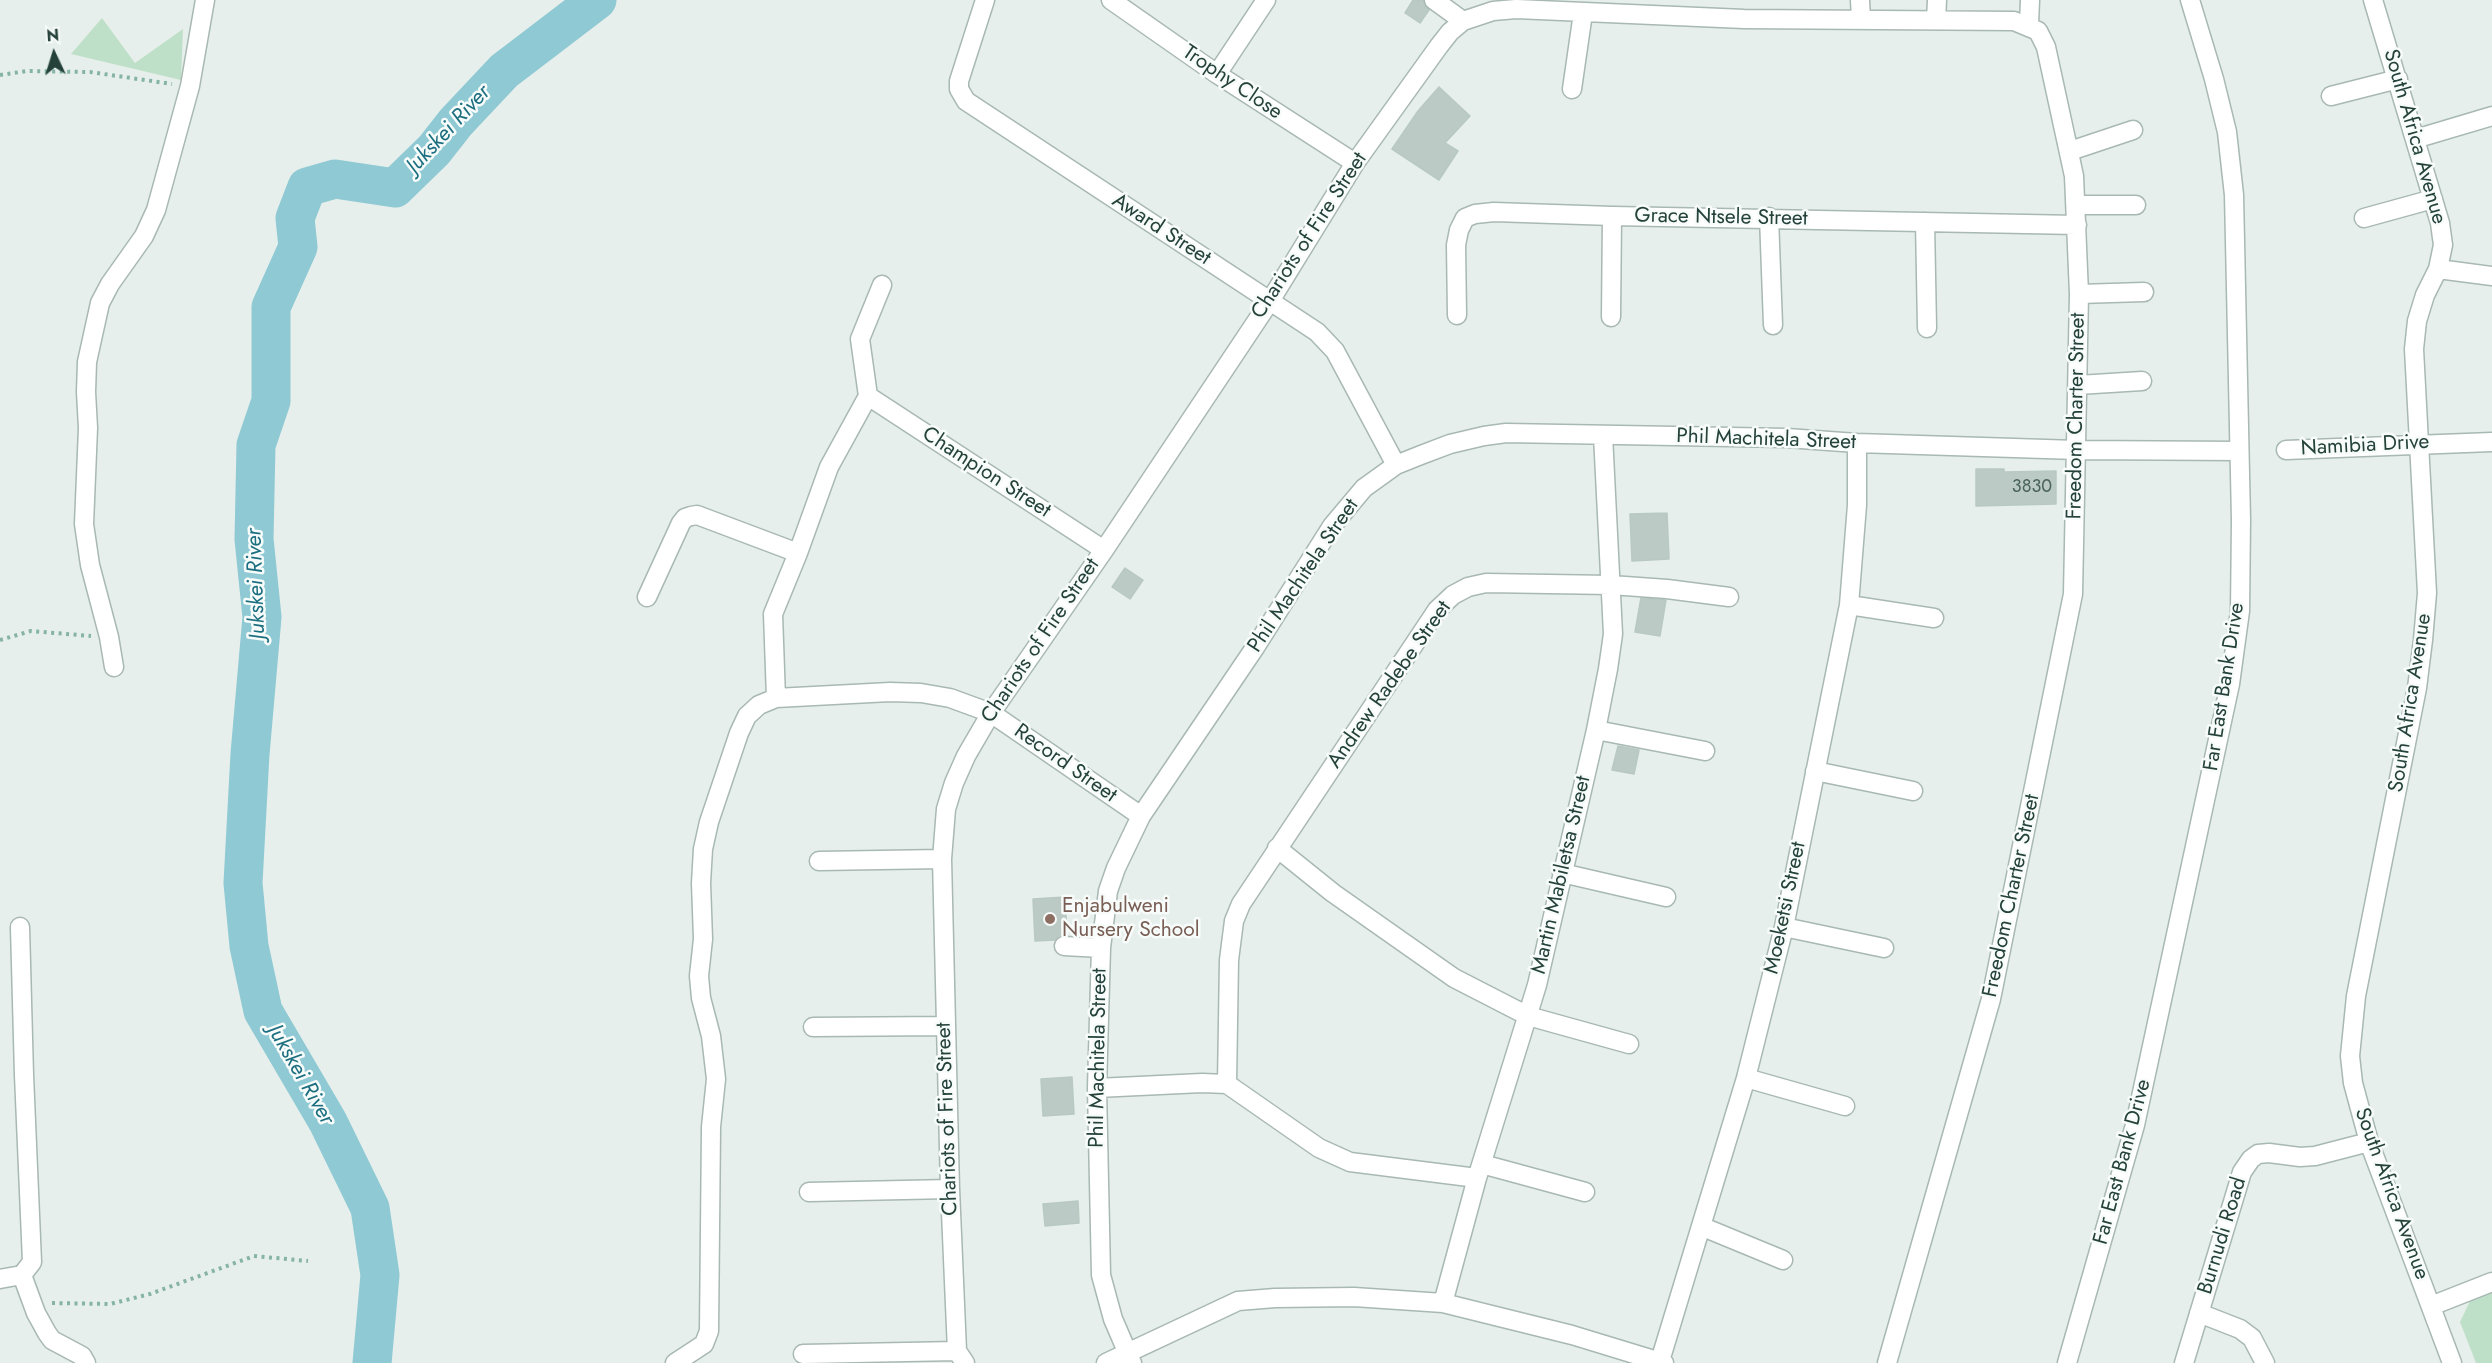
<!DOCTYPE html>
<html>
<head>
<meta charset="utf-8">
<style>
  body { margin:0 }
  #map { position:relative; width:2492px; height:1363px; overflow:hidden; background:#e6efeb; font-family:Jost,sans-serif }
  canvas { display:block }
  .north { position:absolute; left:24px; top:24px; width:60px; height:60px; -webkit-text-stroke:4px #f7fbf9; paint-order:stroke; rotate:356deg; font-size:16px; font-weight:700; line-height:24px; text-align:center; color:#24423a }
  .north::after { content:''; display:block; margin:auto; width:21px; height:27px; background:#24423a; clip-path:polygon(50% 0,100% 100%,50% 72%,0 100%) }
</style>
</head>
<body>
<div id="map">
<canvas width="2492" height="1363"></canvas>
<div class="north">N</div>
</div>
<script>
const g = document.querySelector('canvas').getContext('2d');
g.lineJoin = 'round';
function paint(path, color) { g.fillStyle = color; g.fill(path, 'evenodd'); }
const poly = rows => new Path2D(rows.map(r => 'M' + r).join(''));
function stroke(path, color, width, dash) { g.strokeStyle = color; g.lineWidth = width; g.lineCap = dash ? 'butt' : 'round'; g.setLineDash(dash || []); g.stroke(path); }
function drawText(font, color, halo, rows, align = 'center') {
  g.font = font + ' Jost,sans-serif'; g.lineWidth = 5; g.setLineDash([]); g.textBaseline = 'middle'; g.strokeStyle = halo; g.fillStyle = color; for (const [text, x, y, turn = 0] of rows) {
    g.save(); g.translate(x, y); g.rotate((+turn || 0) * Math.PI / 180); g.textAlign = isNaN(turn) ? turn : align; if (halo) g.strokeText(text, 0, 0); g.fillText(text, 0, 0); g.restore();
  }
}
paint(poly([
  [102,18,135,63,183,29,181,80,71,54],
  [2492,1289,2492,1363,2476,1363,2460,1322,2472,1297]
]), '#bfe0c8');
stroke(poly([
  [372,1363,380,1275,370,1208,328,1122,263,1011,249,946,243,883,250,754,262,617,254,539,256,445,271,401,271,307,298,247,295,218,307,187,335,179,395,188,434,150,456,122,504,71,597,0]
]), '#8ec9d4', 39);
const building = poly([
  [1413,0,1423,0,1429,10,1420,23,1405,13,1413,0],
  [1439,87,1470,116,1445,143,1458,151,1439,180,1392,149,1418,111,1439,87],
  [1976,469,2004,469,2004,472,2056,471,2056,504,1976,506,1976,469],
  [1667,513,1669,559,1632,561,1630,514,1667,513],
  [1125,568,1143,580,1130,599,1112,587,1125,568],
  [1641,598,1666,600,1660,636,1635,632,1641,598],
  [1618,746,1639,750,1634,774,1612,770,1618,746],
  [1065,897,1067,935,1059,936,1055,940,1035,941,1033,899,1065,897],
  [1072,1077,1074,1114,1043,1116,1041,1079,1072,1077],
  [1078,1201,1079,1223,1045,1226,1043,1204,1078,1201]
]);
paint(building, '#bbcac4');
stroke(building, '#b8c9c2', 1.5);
const minor = poly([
  [985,0,959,81,959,89,966,101,1317,332,1335,351,1396,465],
  [1111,0,1217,74,1355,163],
  [1434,0,1463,21],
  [1860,0,1861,19],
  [2373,0,2440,223,2443,245,2438,269,2425,295,2417,321,2414,349,2427,593,2423,640,2417,688,2356,996,2350,1056,2353,1083,2369,1142,2452,1363],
  [1936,20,1937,0],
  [2029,25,2030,0],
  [1217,74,1266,0],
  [1572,89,1583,13],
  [2331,96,2398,79],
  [2415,139,2492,116],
  [2070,151,2133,130],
  [2076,205,2136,205],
  [1769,217,1773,325],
  [2364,218,2433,199],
  [1925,222,1927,328],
  [2438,269,2492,276],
  [2079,294,2144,292],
  [1457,315,1456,245,1459,230,1465,218,1475,214,1494,212,1612,216,2077,225],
  [1611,317,1612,216],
  [2078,385,2142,381],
  [868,396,1104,550],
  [2286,450,2492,442],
  [647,597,681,523,685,518,691,516,697,515,798,553],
  [1849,605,1934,618],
  [114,667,109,637,90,565,84,524,88,428,86,392,87,362,100,303,110,284,144,236,156,210,190,86,205,0],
  [776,698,773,614,798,553,829,467,868,396,860,339,882,285],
  [1596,730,1705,751],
  [1815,771,1913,791],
  [1277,848,1333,893,1454,978,1528,1016,1629,1044],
  [819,861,942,859],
  [1562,873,1666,897],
  [1784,927,1884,948],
  [1064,946,1101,948],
  [813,1027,945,1026],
  [1746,1078,1845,1106],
  [1227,1084,1229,960,1234,921,1241,904,1437,610,1453,595,1468,587,1486,583,1611,585,1667,589,1729,597],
  [1097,1088,1202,1083,1227,1084,1319,1148,1350,1162,1477,1178],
  [1482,1164,1585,1192],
  [809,1192,950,1189],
  [1703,1227,1783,1260],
  [22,1275,36,1313,47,1333,52,1340,82,1356,86,1363],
  [0,1279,22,1275,32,1262,24,1075,20,927],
  [1443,1303,1477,1178,1537,985,1596,730,1608,669,1613,634,1603,435],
  [2431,1306,2492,1282],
  [2199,1313,2240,1329,2252,1338,2265,1363],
  [803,1354,957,1351],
  [1660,1361,1746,1078,1784,927,1849,605,1857,505,1857,443],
  [675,1363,704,1344,709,1331,711,1127,716,1079,711,1036,701,998,699,976,703,939,701,883,703,849,709,822,739,733,747,716,759,705,776,698,890,692,921,693,950,698,991,713,1141,816],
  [965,1363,957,1351,950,1189,942,859,946,809,954,783,966,756,991,713,1104,550,1270,301,1355,163,1439,46,1450,32,1463,21,1493,11,1516,9,1744,19,2014,21,2038,31,2046,47,2074,176,2079,294,2073,594,1991,999,1887,1363],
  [1106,1363,1238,1301,1275,1298,1354,1297,1443,1303,1572,1335,1664,1363],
  [1132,1363,1113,1319,1101,1275,1097,1088,1101,948,1108,891,1116,868,1141,816,1256,646,1332,526,1364,488,1396,465,1421,455,1450,444,1484,436,1506,433,1787,438,1857,443,2077,450,2239,451],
  [2067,1363,2135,1125,2230,684,2240,611,2241,520,2234,195,2227,132,2214,79,2190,0],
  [2184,1363,2242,1172,2251,1159,2258,1154,2269,1153,2300,1157,2315,1156,2369,1142]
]);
stroke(minor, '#a8b8b2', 21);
stroke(poly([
  [0,75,27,71,90,72,172,84],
  [0,640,31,631,91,636],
  [52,1303,110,1304,150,1294,254,1256,308,1261]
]), '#86b3a5', 4, [3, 4.5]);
stroke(minor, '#fff', 18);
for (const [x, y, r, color] of [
  [1050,919,6,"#8d6e63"]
]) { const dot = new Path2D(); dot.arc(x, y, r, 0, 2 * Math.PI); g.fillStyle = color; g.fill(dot); stroke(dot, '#f7fbf9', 2); }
drawText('18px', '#4a645c', null, [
  ["3830",2032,488]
]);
drawText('21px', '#24423a', '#f7fbf9', [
  ["Trophy Close",1232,83,34],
  ["South Africa Avenue",2414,137,74],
  ["Grace Ntsele Street",1721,218,1],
  ["Award Street",1161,230,33],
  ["Chariots of Fire Street",1310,236,-57],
  ["Freedom Charter Street",2077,416,-89],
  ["Phil Machitela Street",1766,440,2],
  ["Namibia Drive",2365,446,-3],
  ["Champion Street",986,473,33],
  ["Phil Machitela Street",1304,576,-56],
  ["Chariots of Fire Street",1041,641,-56],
  ["Andrew Radebe Street",1390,685,-55],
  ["Far East Bank Drive",2225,687,-81],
  ["South Africa Avenue",2411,703,-81],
  ["Record Street",1065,764,35],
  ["Martin Mabiletsa Street",1562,875,-77],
  ["Freedom Charter Street",2012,896,-78],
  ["Moeketsi Street",1786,908,-78],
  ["Phil Machitela Street",1099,1058,-89],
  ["Chariots of Fire Street",948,1119,-92],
  ["Far East Bank Drive",2123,1162,-75],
  ["South Africa Avenue",2391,1194,70],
  ["Burnudi Road",2223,1236,-73]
]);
drawText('21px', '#785e54', '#f7fbf9', [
  ["Enjabulweni",1062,907],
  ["Nursery School",1062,931]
], 'left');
drawText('italic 22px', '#1c6f80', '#f7fbf9', [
  ["Jukskei River",449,130,-47],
  ["Jukskei River",257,584,-92],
  ["Jukskei River",300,1075,60]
]);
</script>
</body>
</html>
